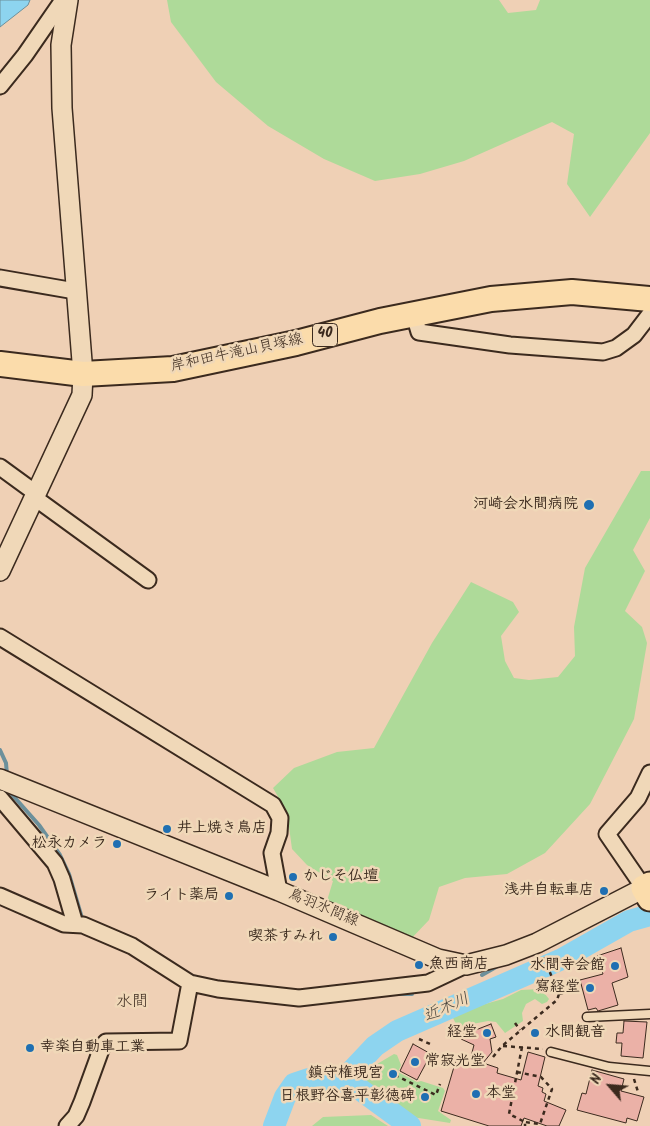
<!DOCTYPE html>
<html>
<head>
<meta charset="utf-8">
<style>
  body { margin:0 }
  #map { position:relative; width:650px; height:1126px; overflow:hidden; background:#efd0b5; font-family:Kalam,sans-serif }
  canvas { display:block }
  .north { position:absolute; left:585px; top:1061px; width:50px; height:50px; -webkit-text-stroke:4px #f0d8b8; paint-order:stroke; rotate:297deg; font-size:14px; font-weight:700; line-height:20px; text-align:center; color:#3b2a1e }
  .north::after { content:''; display:block; margin:auto; width:18px; height:22px; background:#3b2a1e; clip-path:polygon(50% 0,100% 100%,50% 72%,0 100%) }
</style>
</head>
<body>
<div id="map">
<canvas width="650" height="1126"></canvas>
<div class="north">N</div>
</div>
<script>
const g = document.querySelector('canvas').getContext('2d');
g.lineJoin = 'round';
function paint(path, color) { g.fillStyle = color; g.fill(path, 'evenodd'); }
const poly = rows => new Path2D(rows.map(r => 'M' + r).join(''));
function stroke(path, color, width, dash) { g.strokeStyle = color; g.lineWidth = width; g.lineCap = dash ? 'butt' : 'round'; g.setLineDash(dash || []); g.stroke(path); }
function drawText(font, color, halo, rows, align = 'center') {
  g.font = font + ' Kalam,"Klee One",sans-serif'; g.lineWidth = 5; g.setLineDash([]); g.textBaseline = 'middle'; g.strokeStyle = halo; g.fillStyle = color; for (const [text, x, y, turn = 0] of rows) {
    g.save(); g.translate(x, y); g.rotate((+turn || 0) * Math.PI / 180); g.textAlign = isNaN(turn) ? turn : align; if (halo) g.strokeText(text, 0, 0); g.fillText(text, 0, 0); g.restore();
  }
}
paint(poly([
  [167,0,499,0,508,13,536,10,540,0,650,0,650,133,590,217,567,184,574,134,552,122,464,161,420,174,375,181,324,159,268,126,216,82,171,22],
  [641,471,650,471,650,518,633,550,645,571,625,611,642,627,647,643,634,719,590,804,545,853,507,874,465,878,439,887,429,920,409,941,326,904,333,881,307,865,292,849,287,812,273,788,294,768,337,752,374,748,432,643,471,582,513,602,519,612,501,636,505,661,514,678,529,680,558,677,575,656,574,627,585,568],
  [541,989,549,999,547,1002,542,1004,535,999,526,1004,522,1013,523,1021,505,1033,496,1022,488,1021,462,1026,456,1024,453,1018,460,1011,503,999,521,990],
  [394,1054,397,1055,401,1065,398,1072,417,1082,421,1081,443,1088,445,1091,438,1111,451,1120,450,1123,406,1116,367,1082,366,1079,367,1070],
  [371,1115,388,1126,312,1126,323,1117]
]), '#aeda99');
const water = poly([
  [0,0,30,0,28,5,0,27,0,0]
]);
paint(water, '#8dd4ef');
stroke(water, '#6c909b', 1);
stroke(poly([
  [0,750,6,763,7,775],
  [8,790,39,825,60,855,69,874,82,918],
  [482,975,496,967],
  [394,994,412,994]
]), '#6c909b', 4);
stroke(poly([
  [342,1081,375,1046,397,1031,562,959,629,921,650,915],
  [274,1126,285,1097,294,1084,309,1079,342,1081,354,1085,410,1126]
]), '#8dd4ef', 22);
const building = poly([
  [621,948,628,977,612,983,618,1005,598,1011,596,1008,588,1010,580,980,603,974,597,956,621,948],
  [624,1021,647,1022,643,1058,621,1056,622,1043,616,1043,617,1033,623,1033,624,1021],
  [491,1024,496,1037,490,1039,492,1052,483,1063,498,1068,497,1073,521,1080,528,1052,545,1057,538,1086,543,1088,542,1092,546,1094,544,1101,566,1110,559,1126,547,1126,524,1118,521,1126,489,1126,441,1111,456,1060,469,1064,474,1045,461,1039,466,1028,473,1031,491,1024],
  [413,1044,431,1054,417,1080,400,1071,413,1044],
  [592,1070,624,1079,621,1091,644,1097,637,1121,627,1118,626,1123,577,1110,582,1093,586,1094,592,1070]
]);
paint(building, '#ebb1a7');
stroke(building, '#3b2a1e', 1);
const service = poly([
  [587,1017,650,1014],
  [551,1052,609,1067,650,1071]
]);
const minor = poly([
  [0,86,25,55,63,0],
  [0,278,75,291],
  [414,315,419,332,510,345,603,352,616,348,634,335,650,314],
  [0,467,37,494],
  [35,498,148,580],
  [0,637,273,805,280,818,279,833,272,853,279,891],
  [0,798,55,863,62,879,75,924],
  [644,888,607,834,638,798,650,773],
  [0,896,64,924,83,925,132,946,190,983,218,989,299,998,428,983,466,965],
  [67,1126,76,1116,82,1102,102,1047,106,1042,179,1041,190,983]
]);
const tertiary = poly([
  [0,571,82,395,83,374,62,108,61,45,68,0],
  [0,779,279,891,438,959,466,965,506,955,537,943,644,888]
]);
const primary = poly([
  [0,364,83,374,173,369,296,343,380,321,491,299,572,292,650,299]
]);
const trunk = poly([
  [650,885,644,888,650,898]
]);
stroke(service, '#3b2a1e', 11);
stroke(minor, '#3b2a1e', 19);
stroke(tertiary, '#3b2a1e', 22);
stroke(primary, '#3b2a1e', 28);
stroke(trunk, '#3b2a1e', 29);
stroke(poly([
  [559,994,581,989],
  [515,1023,520,1030],
  [419,1039,430,1044],
  [503,1046,543,1049],
  [522,1047,509,1114,525,1122,525,1126],
  [493,1057,502,1046,557,1000,559,994,543,956],
  [517,1072,541,1077,552,1089,540,1124,525,1122],
  [395,1075,436,1095,440,1084],
  [634,1079,638,1092]
]), '#3b2a1e', 2.5, [4, 4]);
stroke(service, '#f0d8b8', 8);
stroke(minor, '#f0d8b8', 15);
stroke(tertiary, '#f0d8b8', 19);
stroke(primary, '#fbdcab', 24);
stroke(trunk, '#fbdcab', 25);
for (const [x, y, r, color] of [
  [589,505,6,"#1f6fb2"],
  [167,829,5,"#1f6fb2"],
  [117,844,5,"#1f6fb2"],
  [293,877,5,"#1f6fb2"],
  [604,891,5,"#1f6fb2"],
  [229,896,5,"#1f6fb2"],
  [333,937,5,"#1f6fb2"],
  [419,965,5,"#1f6fb2"],
  [615,966,5,"#1f6fb2"],
  [590,988,5,"#1f6fb2"],
  [487,1033,5,"#1f6fb2"],
  [535,1033,5,"#1f6fb2"],
  [30,1048,5,"#1f6fb2"],
  [415,1062,5,"#1f6fb2"],
  [393,1074,5,"#1f6fb2"],
  [476,1094,5,"#1f6fb2"],
  [425,1097,5,"#1f6fb2"]
]) { const dot = new Path2D(); dot.arc(x, y, r, 0, 2 * Math.PI); g.fillStyle = color; g.fill(dot); stroke(dot, '#f0d8b8', 2); }
for (const [x, y, w] of [
  [325,335,25]
]) { const box = new Path2D(); box.roundRect(x - w / 2, y - 11.5, w, 23, 4); g.fillStyle = '#f0d8b8'; g.fill(box); stroke(box, '#3b2a1e', 1); }
drawText('bold 14px', '#3b2a1e', null, [
  ["40",325,335]
]);
drawText('15px', '#3b2a1e', '#f0d8b8', [
  ["岸和田牛滝山貝塚線",237,354,-12],
  ["鳥羽水間線",323,909,23]
]);
drawText('bold 15px', '#3b2a1e', '#f0d8b8', [
  ["河崎会水間病院",578,505],
  ["井上焼き鳥店",177,829,"left"],
  ["松永カメラ",107,844],
  ["かじそ仏壇",303,877,"left"],
  ["浅井自転車店",594,891],
  ["ライト薬局",219,896],
  ["喫茶すみれ",323,937],
  ["魚西商店",429,965,"left"],
  ["水間寺会館",605,966],
  ["寫経堂",580,988],
  ["経堂",477,1033],
  ["水間観音",545,1033,"left"],
  ["幸楽自動車工業",40,1048,"left"],
  ["常寂光堂",425,1062,"left"],
  ["鎮守権現宮",383,1074],
  ["本堂",486,1094,"left"],
  ["日根野谷喜平彰徳碑",415,1097]
], 'right');
drawText('16px', '#3b2a1e', '#f0d8b8', [
  ["水間",132,1003]
]);
drawText('italic 16px', '#47443d', '#f0d8b8', [
  ["近木川",447,1009,-24]
]);
</script>
</body>
</html>
